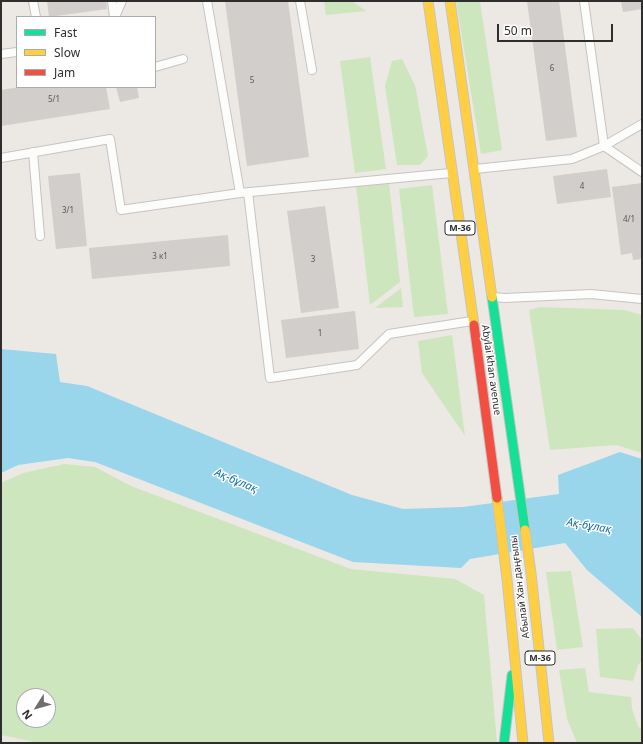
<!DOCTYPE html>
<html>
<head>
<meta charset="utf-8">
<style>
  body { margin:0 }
  #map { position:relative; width:643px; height:744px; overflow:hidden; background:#ece8e4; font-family:"Noto Sans",sans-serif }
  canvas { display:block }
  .frame { position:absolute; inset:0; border:2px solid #2e2e2e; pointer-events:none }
  .legend { position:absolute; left:16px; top:16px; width:140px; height:72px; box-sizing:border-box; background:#fff; border:1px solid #ababab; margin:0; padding:5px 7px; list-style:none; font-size:12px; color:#2e2e2e }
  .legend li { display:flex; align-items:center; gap:8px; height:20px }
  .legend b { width:20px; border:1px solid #ababab }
  .north { position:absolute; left:16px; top:688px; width:40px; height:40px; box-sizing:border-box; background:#fff; border:1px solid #ababab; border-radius:50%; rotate:233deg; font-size:11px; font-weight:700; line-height:16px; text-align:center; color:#2e2e2e }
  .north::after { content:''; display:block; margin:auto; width:14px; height:18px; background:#706f6e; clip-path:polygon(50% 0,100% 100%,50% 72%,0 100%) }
  .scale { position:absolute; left:497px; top:24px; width:116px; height:18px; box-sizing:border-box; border:2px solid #2e2e2e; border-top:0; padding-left:5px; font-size:12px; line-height:14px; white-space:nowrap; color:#2e2e2e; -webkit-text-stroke:3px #fff; paint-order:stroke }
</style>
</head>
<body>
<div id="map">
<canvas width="643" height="744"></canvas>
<div class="frame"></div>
<ul class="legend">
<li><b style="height:5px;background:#16e098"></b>Fast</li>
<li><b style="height:5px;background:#ffcf43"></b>Slow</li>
<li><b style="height:5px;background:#f24e42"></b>Jam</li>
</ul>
<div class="north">N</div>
<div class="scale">50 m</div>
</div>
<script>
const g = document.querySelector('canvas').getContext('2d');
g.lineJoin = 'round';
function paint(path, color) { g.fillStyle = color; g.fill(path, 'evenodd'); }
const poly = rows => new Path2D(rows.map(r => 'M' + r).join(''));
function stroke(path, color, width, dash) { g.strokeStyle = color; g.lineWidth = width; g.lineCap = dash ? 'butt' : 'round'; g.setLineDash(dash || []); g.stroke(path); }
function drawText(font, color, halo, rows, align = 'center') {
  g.font = font + ' "Noto Sans",sans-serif'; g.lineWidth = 3; g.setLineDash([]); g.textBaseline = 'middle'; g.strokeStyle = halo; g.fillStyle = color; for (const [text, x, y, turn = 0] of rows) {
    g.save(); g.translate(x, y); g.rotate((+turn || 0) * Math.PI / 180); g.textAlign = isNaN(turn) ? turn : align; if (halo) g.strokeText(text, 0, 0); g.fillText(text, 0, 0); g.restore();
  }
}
paint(poly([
  [324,1,352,1,366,11,326,15],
  [456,1,480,1,502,150,481,154],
  [370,57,386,169,355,173,340,61],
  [402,59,415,85,428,156,420,165,397,165,385,86,392,61],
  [389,183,400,282,370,305,356,186],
  [432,185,448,314,414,317,399,189],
  [401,288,403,307,375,308],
  [540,307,625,310,642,315,642,453,616,445,550,450,529,310],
  [452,335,465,436,422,373,418,341],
  [64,464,95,467,131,486,351,569,455,579,484,595,497,743,39,743,1,735,1,483,23,473],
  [24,696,48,696,48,720,24,720],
  [571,571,583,647,557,650,546,572],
  [633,628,642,640,642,661,638,665,633,681,600,677,596,629],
  [585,668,589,692,631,697,632,709,638,726,642,730,642,743,577,743,567,719,559,670]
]), '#cee6be');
paint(poly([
  [1,349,56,354,60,382,87,386,352,495,403,509,463,507,559,494,558,475,620,452,642,459,642,617,587,570,565,543,470,559,461,568,353,562,95,462,68,458,18,465,1,473]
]), '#99d6ec');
paint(poly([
  [47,1,106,1,107,9,49,17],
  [225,1,288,1,309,157,247,166],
  [527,1,559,1,577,137,546,141],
  [621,1,642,1,642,9,623,12],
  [20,87,106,87,110,109,1,126,1,90],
  [116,87,137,87,139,98,120,102],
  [607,169,611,197,557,204,553,176],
  [80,173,87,246,56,249,48,176],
  [642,183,642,259,633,260,632,253,621,255,612,187],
  [325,206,339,308,301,313,287,211],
  [228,235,230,266,92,279,89,248],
  [355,311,359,349,286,358,281,320]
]), '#d1cecb');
const lane = poly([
  [33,1,36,17],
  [112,1,114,17],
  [207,1,240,193],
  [300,1,312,70],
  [584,1,604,146,642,124],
  [115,17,122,1],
  [1,54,17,52],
  [155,67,183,59],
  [33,152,40,236],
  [1,158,110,139,121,210,240,193,451,173],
  [475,169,572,159,604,146,642,172],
  [248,192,270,378,357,365,389,334,472,321],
  [492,297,505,298,591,294,642,299]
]);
const fast = poly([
  [492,297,525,530],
  [504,743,512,675]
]);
const slow = poly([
  [428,1,474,325],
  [450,1,492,297],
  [497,498,507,579,523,743],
  [525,530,531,573,549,743]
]);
const jam = poly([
  [474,325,497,498]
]);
stroke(lane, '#c5c4c5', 10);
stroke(fast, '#c5c4c5', 11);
stroke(slow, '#c5c4c5', 11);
stroke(jam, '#c5c4c5', 11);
stroke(lane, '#fcfcfb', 8);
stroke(fast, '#16e098', 9);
stroke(slow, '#ffcf43', 9);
stroke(jam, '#f24e42', 9);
drawText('8px', '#585857', null, [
  ["6",552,69],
  ["5",252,81],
  ["5/1",54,100],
  ["4",582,187],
  ["3/1",68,211],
  ["4/1",629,220],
  ["3 к1",160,257],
  ["3",313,260],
  ["1",320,334]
]);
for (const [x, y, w] of [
  [460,228,30],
  [540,658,30]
]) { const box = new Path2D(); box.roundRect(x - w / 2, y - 7, w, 14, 3); g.fillStyle = '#fff'; g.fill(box); stroke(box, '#2e2e2e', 1); }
drawText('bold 9px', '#2e2e2e', null, [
  ["M-36",460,228],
  ["M-36",540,658]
]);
drawText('10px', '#2e2e2e', '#fff', [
  ["Abylai khan avenue",491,370,82],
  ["Абылай Хан даңғылы",520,587,-97]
]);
drawText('italic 11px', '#0d6fa3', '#fff', [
  ["Ақ-бұлақ",236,481,23],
  ["Ақ-бұлақ",589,526,10]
]);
</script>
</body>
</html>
